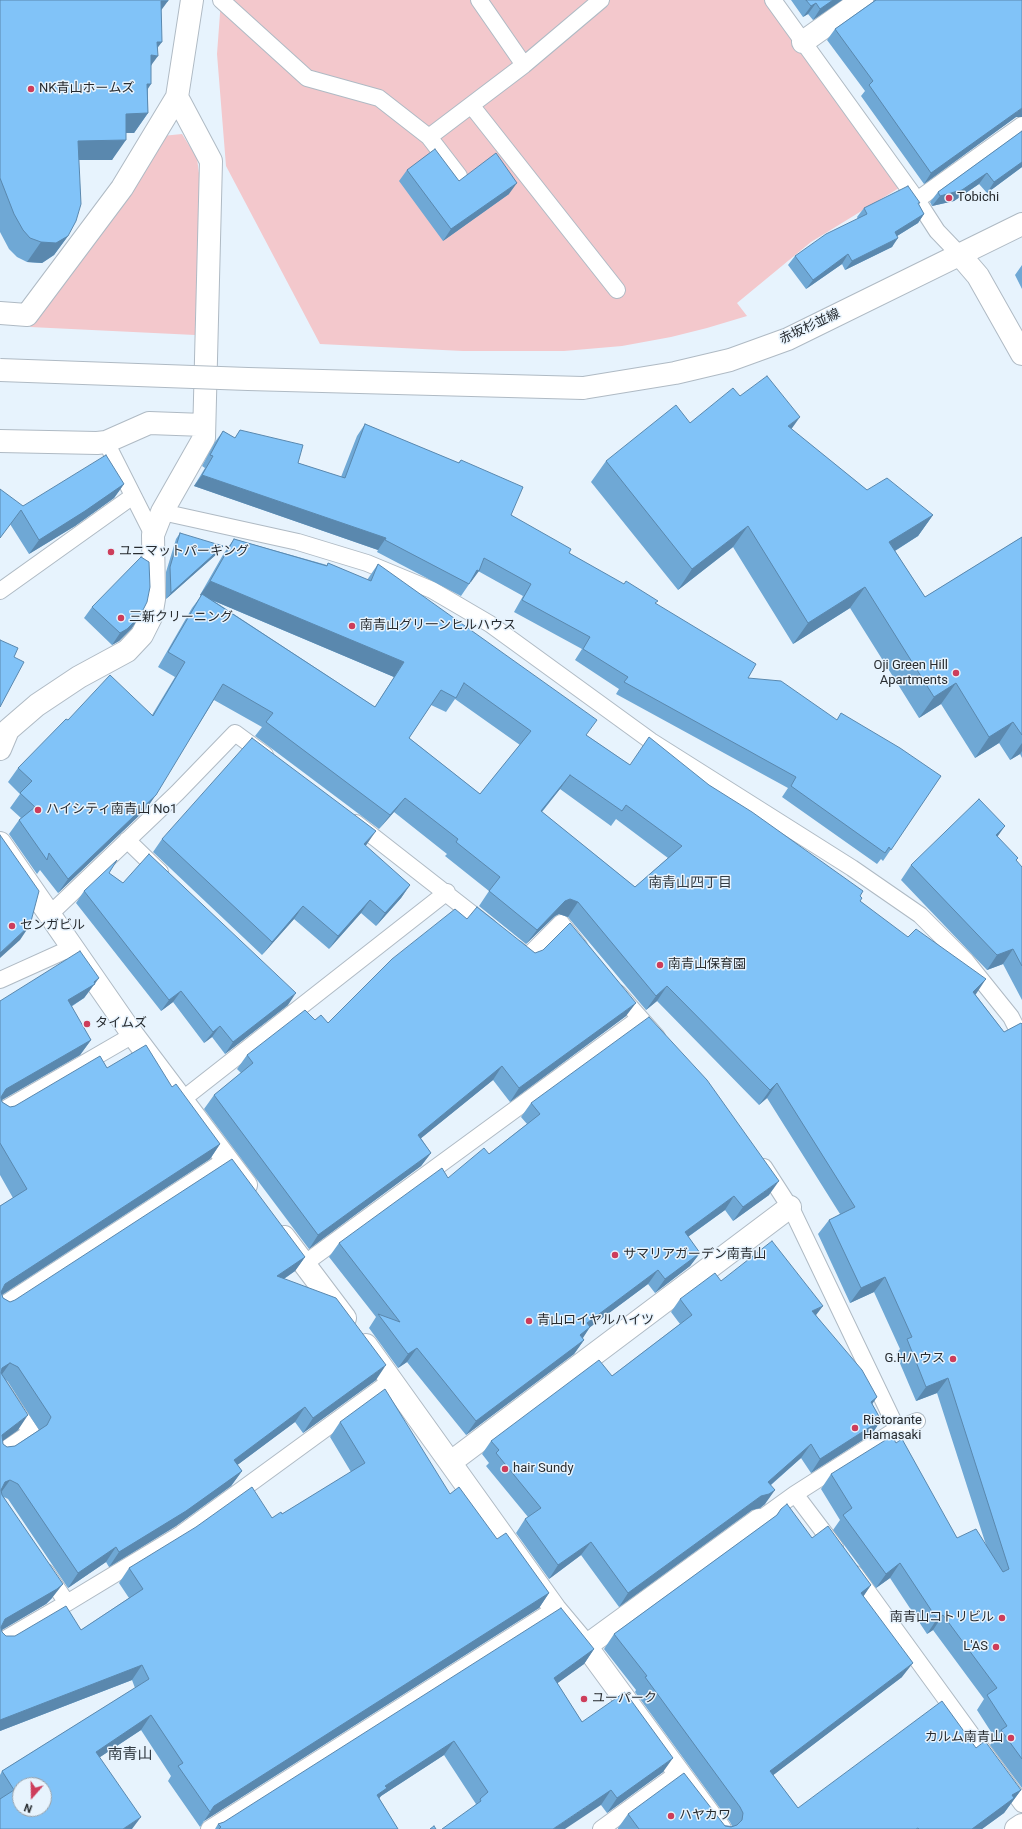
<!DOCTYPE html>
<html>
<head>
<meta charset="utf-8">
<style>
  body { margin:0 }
  #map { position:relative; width:1022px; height:1829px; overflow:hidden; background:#e7f3fd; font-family:Roboto,sans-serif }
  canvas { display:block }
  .north { position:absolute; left:12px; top:1777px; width:40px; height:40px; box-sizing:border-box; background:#e7f3fd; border:1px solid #9aa3ab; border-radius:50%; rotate:200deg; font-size:11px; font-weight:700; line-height:16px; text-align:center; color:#272b2f }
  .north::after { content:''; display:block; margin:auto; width:14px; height:18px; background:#cd3d5b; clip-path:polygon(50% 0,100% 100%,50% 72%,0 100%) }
</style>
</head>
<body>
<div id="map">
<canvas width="1022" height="1829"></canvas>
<div class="north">N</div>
</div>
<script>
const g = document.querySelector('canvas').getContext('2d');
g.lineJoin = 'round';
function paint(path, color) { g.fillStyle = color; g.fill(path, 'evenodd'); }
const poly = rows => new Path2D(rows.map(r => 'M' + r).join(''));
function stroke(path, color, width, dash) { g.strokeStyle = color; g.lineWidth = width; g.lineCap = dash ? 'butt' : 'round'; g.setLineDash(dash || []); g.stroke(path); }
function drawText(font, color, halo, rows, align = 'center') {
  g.font = font + ' Roboto,"Noto Sans JP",sans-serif'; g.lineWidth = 3; g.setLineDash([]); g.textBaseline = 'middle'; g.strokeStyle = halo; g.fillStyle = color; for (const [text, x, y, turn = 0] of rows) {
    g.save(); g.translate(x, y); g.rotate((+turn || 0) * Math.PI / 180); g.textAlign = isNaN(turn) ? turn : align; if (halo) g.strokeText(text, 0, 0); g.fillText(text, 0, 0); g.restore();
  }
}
paint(poly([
  [221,0,765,0,899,188,811,242,737,303,747,316,707,328,671,337,622,346,564,351,463,351,320,344,226,166,217,54],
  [182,134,197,158,200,181,195,335,30,327,124,199,162,136]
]), '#f3c8cc');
const lane = poly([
  [221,0,307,78,379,98,429,137,459,176],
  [479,0,524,65],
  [773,0,917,200,937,231,960,255],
  [471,105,617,290],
  [429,137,524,65,601,0],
  [917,200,1022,125],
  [106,442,153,535],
  [162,512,298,542,367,563,432,590,490,624,651,741,852,868,920,915,966,961,1011,1017,1022,1039],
  [0,591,133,496],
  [356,823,489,927],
  [127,840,160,872],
  [49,915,177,793,235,733,265,755],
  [517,949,527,957,561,923,579,946],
  [0,980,71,948],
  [618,993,657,1037],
  [183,1099,447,892],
  [0,1112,133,1035],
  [764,1167,793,1212,897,1429],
  [304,1264,640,1018],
  [0,1307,227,1159],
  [0,1387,31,1432,0,1453],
  [795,1494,835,1547],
  [759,1520,795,1494,897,1429,917,1421],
  [46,1572,67,1603],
  [855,1574,1022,1804],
  [0,1642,67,1603,181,1534,392,1380],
  [209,1829,555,1609],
  [601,1829,678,1773]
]);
const street = poly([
  [803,42,862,0],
  [960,255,978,276,1022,354],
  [0,313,27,315,122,188,177,97,192,0],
  [0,441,97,443,106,442,149,423,204,425],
  [0,749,8,730,37,705,79,677,127,651,142,635,151,617,154,599,153,535,162,512,204,438,211,161,177,97],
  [0,843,133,1035,246,1185],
  [284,1237,345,1318],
  [366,1345,555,1609,586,1646,720,1829],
  [451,1462,790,1207],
  [586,1646,759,1520],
  [1016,1829,1022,1825]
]);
const secondary = poly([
  [583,388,675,373,730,360,788,339,1022,224]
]);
stroke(lane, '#afbac4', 18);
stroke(street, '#afbac4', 24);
stroke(secondary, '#afbac4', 24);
stroke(lane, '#fff', 16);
stroke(street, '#fff', 22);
stroke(secondary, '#fff', 22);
const secondaryBridge = poly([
  [0,370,248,379,583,388]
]);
stroke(secondaryBridge, '#afbac4', 24, []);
stroke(secondaryBridge, '#fff', 22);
paint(poly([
  [0,0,161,11,158,47,151,66,148,89,148,113,134,133,126,133,112,160,79,160,68,236,54,255,42,263,27,262,17,257,9,249,0,232],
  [791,0,842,0,813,20,808,14,803,17],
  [874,0,1022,0,1016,117,924,184,861,96,865,91,827,40,835,29,874,1],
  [1022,131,1022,167,987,193,979,184,954,201,932,206,930,202,938,192],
  [407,170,459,181,509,194,443,241,399,181],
  [918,204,924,214,918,223,897,236,892,247,845,270,842,264,806,289,788,265,795,256,858,219,857,217,864,208],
  [1022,265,1022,289,1015,275],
  [740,396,791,429,867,490,933,515,918,536,895,551,925,597,1022,537,1022,758,1020,754,1010,760,999,743,975,758,941,704,919,718,850,608,793,644,733,547,678,590,591,482,606,461,690,423],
  [365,424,458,463,461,460,511,515,569,553,656,604,748,678,836,720,941,776,883,861,881,859,877,864,782,797,788,788,616,694,619,689,575,660,582,649,514,612,523,596,478,571,461,596,377,552,378,550,194,486,205,468,202,466,215,442,223,431,235,438,240,430,298,463,341,477,357,436],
  [124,484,114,498,75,526,29,554,10,524,23,506],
  [180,533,219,552,166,599,166,572,176,539],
  [234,539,327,565,328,563,367,580,378,564,586,735,630,765,709,785,860,896,860,901,975,994,1004,1032,1022,1024,1022,1788,990,1745,995,1738,977,1710,984,1699,933,1630,927,1634,890,1578,876,1588,833,1530,840,1520,821,1489,831,1474,896,1443,957,1538,986,1545,937,1393,916,1401,896,1354,900,1349,874,1292,850,1303,818,1234,829,1220,840,1214,767,1098,759,1105,657,1001,646,1010,568,917,559,914,555,916,526,944,479,906,489,891,445,856,447,854,394,812,379,829,255,736,262,727,214,700,146,809,58,893,40,870,37,874,9,834,19,820,21,818,10,808,20,794,8,782,18,768,68,720,152,715,175,677,158,667,192,608,201,596,200,595,224,553],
  [214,601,394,677,375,707],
  [455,699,520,745,480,794,409,738,431,705,446,712],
  [560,789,611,826,616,819,668,858,635,887,542,812],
  [92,607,132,628,119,641,112,645,84,618],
  [997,837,1016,861,1022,867,1022,1000,1003,964,987,970,901,880,911,865],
  [162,839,367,844,365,846,410,885,401,898,376,926,361,913,329,949,294,919,262,955,153,852],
  [109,873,288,1005,225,1054,212,1037,204,1043,173,1002,161,1011,76,903,84,891],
  [467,919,535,953,626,1016,510,1102,493,1080,421,1138,431,1153,421,1166,309,1249,204,1109,214,1095,241,1073,237,1069,247,1055,315,1020,328,1023],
  [99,978,84,998,71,1007,91,1040,80,1055,2,1100,2,1102,10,1107,15,1106,107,1068,172,1087,220,1144,210,1159,2,1295,3,1298,10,1302,305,1257,295,1271,284,1279,376,1380,303,1433,295,1422,237,1465,242,1471,231,1486,176,1526,109,1567,106,1562,68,1588,8,1499,4,1497,52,1598,46,1604,2,1630,2,1632,6,1636,15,1636,81,1630,129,1598,119,1583,129,1568,282,1514,351,1472,330,1437,340,1422,450,1494,497,1539,549,1593,539,1608,204,1821,200,1827,168,1781,171,1776,141,1730,100,1757,0,1829,0,1775,2,1771,135,1688,132,1680,0,1731,0,1206,13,1198,0,1175,0,1001],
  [6,1380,8,1382,39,1430,15,1446,7,1447,3,1444,2,1441,18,1430],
  [531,1103,769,1195,733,1221,725,1210,688,1237,700,1253,690,1266,655,1293,648,1284,590,1327,582,1338,584,1340,574,1354,466,1435,407,1362,398,1368,369,1328,376,1317,329,1257,339,1243,489,1154,527,1124,521,1117],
  [721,1281,816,1315,877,1397,872,1404,881,1420,872,1434,811,1473,801,1458,771,1485,765,1504,760,1508,752,1510,619,1607,581,1555,549,1579,516,1533,525,1519,528,1517,486,1466,489,1463,482,1454,491,1441,612,1376,680,1324,671,1312,680,1299],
  [781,1509,812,1538,871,1585,863,1596,902,1677,773,1775,798,1808,976,1748,1021,1790,1004,1813,982,1829,618,1829,618,1828,628,1814,732,1826,730,1822,635,1692,636,1690,604,1649,614,1634,776,1516],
  [594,1649,584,1664,557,1683,582,1722,663,1772,607,1813,601,1805,475,1806,476,1804,444,1755,381,1796,379,1798,398,1829,215,1829,218,1824,224,1822]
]), '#6fa8d5');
paint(poly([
  [833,0,842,0,813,20,820,9],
  [161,1,168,1,154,20],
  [816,3,808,14,803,17,811,6],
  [157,42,162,42,152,55,158,56,144,75,137,75],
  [147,84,151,84,138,104],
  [1022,108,1022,117,1016,117,924,184,931,173],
  [148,113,134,133,112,133,126,114],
  [126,140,112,160,64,160,78,141],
  [1022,162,1022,167,987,193,994,182],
  [987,173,979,184,954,201,932,206,940,196],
  [517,183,509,194,443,241,451,229],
  [924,214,918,223,889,241,895,232],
  [68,236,54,255,42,263,27,262,41,242],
  [898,238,892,247,845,270,852,261],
  [848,254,842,264,806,289,813,280],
  [800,417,785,438,788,426],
  [202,475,386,538,378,550,194,486],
  [124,484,114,498,75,526,29,554,39,540],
  [933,515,918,536,874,564,889,542],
  [748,526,733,547,678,590,692,569],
  [223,546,219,552,166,599,171,593],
  [477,570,479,571,471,582,469,581],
  [210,581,404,662,394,677,200,595],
  [865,587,850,608,793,644,808,623],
  [140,616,132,628,119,641,112,645,120,633],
  [956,683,941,704,919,718,934,697],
  [1013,722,999,743,975,758,989,737],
  [1022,743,1022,751,1020,754,1010,760],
  [570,775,560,789,530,826,541,811],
  [156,795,146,809,58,893,68,879],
  [405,798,394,812,379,829,390,815],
  [1005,826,995,840,996,835],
  [376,831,367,844,355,857,364,844],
  [410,885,401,898,376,926,385,913],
  [570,899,578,902,568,917,559,914,555,916,526,944,537,930,565,901],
  [370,900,361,913,329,949,338,936],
  [303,906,294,919,262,955,272,942],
  [30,925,20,940,0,958,0,953],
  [1013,949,1003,964,987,970,997,955],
  [99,978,84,998,57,1015,68,1000],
  [986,979,976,994,963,1006,973,992],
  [667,986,657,1001,646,1010,656,996],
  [181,991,173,1002,161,1011,169,1000],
  [296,993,288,1005,225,1054,233,1042],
  [636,1003,626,1016,510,1102,519,1088],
  [220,1026,212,1037,204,1043,213,1032],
  [91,1040,80,1055,0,1101,0,1097,6,1089],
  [502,1066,493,1080,409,1148,418,1135],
  [777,1083,767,1098,759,1105,770,1090],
  [220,1144,210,1159,0,1296,0,1292,5,1284],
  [431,1153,421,1166,309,1249,318,1235],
  [779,1181,769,1195,733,1221,743,1207],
  [734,1196,725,1210,675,1246,685,1232],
  [700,1253,690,1266,655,1293,665,1279],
  [305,1257,295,1271,266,1291,277,1276],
  [658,1270,648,1284,577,1337,587,1323],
  [885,1277,874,1292,850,1303,861,1288],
  [823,1306,813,1319,812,1311],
  [590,1327,581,1341,580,1335],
  [584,1340,574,1354,466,1435,476,1421],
  [417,1348,407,1362,398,1368,408,1354],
  [10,1363,0,1377,2,1368],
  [386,1365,376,1380,303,1433,313,1418],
  [948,1378,937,1393,916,1401,926,1387],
  [877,1397,868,1410,871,1402],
  [305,1407,295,1422,224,1475,234,1460],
  [28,1415,18,1430,0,1443,2,1435],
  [881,1420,872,1434,811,1473,820,1459],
  [811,1444,801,1458,759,1495,768,1482],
  [242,1471,231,1486,176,1526,109,1567,119,1552],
  [10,1480,0,1494,0,1488,5,1482],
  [775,1490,765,1504,760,1508,752,1510,619,1607,628,1593,761,1496],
  [591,1542,581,1555,549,1579,558,1565],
  [116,1547,106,1562,68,1588,78,1573],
  [900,1563,890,1578,876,1588,886,1574],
  [63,1584,52,1598,46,1604,0,1631,0,1627,5,1619],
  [871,1585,861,1600,861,1593],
  [549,1593,539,1608,204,1821,214,1806],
  [943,1615,933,1630,927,1634,937,1619],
  [594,1649,584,1664,544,1693,554,1678],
  [913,1663,902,1677,759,1786,770,1771],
  [142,1665,132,1680,0,1731,0,1720],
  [151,1715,141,1730,85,1767,96,1752],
  [454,1741,444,1755,381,1796,376,1803,377,1795,385,1786],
  [673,1758,663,1772,607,1813,617,1798],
  [611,1790,601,1805,565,1829,553,1829],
  [1021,1790,1004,1813,982,1829,972,1829,1012,1795],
  [141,1817,132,1829,123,1829]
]), '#5a88ae');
const building = poly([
  [0,0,168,0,168,1,161,1,162,42,157,42,158,56,151,55,151,84,147,84,148,113,126,114,126,140,78,141,81,204,76,221,68,236,56,243,41,242,30,238,23,230,14,214,0,178,0,0],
  [806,0,833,0,820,9,816,3,811,6,806,0],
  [876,0,1022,0,1022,108,931,173,869,85,873,81,835,29,876,0],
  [1022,131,1022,162,994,182,987,173,962,190,940,196,938,192,1022,131],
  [435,149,459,181,496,153,517,183,451,229,407,170,435,149],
  [908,186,920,203,918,203,924,214,895,232,898,238,852,261,848,254,813,280,795,256,826,234,867,214,864,208,908,186],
  [767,376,800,417,788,426,867,490,887,478,933,515,889,542,925,597,1022,537,1022,735,1013,722,989,737,956,683,934,697,865,587,808,623,748,526,692,569,606,461,676,405,690,423,733,388,740,396,767,376],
  [365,424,459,463,461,460,523,487,511,515,571,549,569,553,624,584,626,581,658,601,655,603,756,664,748,678,781,681,837,720,841,713,900,748,941,776,891,850,889,847,885,853,791,786,796,777,624,682,628,677,583,649,590,637,522,600,531,584,484,558,479,571,477,570,469,584,385,540,386,538,202,475,213,456,210,455,223,431,235,438,240,430,303,445,298,463,345,478,365,424],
  [106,455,124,484,85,511,39,540,21,510,0,538,0,489,23,506,106,455],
  [180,533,223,546,171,593,170,567,180,533],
  [234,539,327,566,328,563,371,581,378,564,597,720,586,735,630,765,649,737,709,785,752,812,863,891,860,896,862,898,860,901,908,937,916,929,986,979,973,992,1004,1032,1021,1023,1022,1024,1022,1759,1001,1730,1007,1726,987,1695,997,1688,943,1615,937,1619,900,1563,886,1574,843,1515,852,1508,831,1474,892,1436,896,1443,902,1439,957,1538,976,1529,1003,1572,1009,1569,948,1378,926,1387,907,1339,912,1337,885,1277,861,1288,829,1220,855,1207,777,1083,770,1090,667,986,656,996,578,902,570,899,565,901,537,930,489,891,500,877,456,842,458,839,405,798,390,815,266,722,273,713,223,684,156,795,68,879,49,853,47,860,19,820,35,807,20,793,32,781,18,768,66,719,68,720,110,675,153,716,185,662,168,652,202,594,375,707,404,662,210,581,234,539],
  [464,683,531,731,480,794,409,738,441,690,456,698,464,683],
  [570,775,622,811,626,805,682,846,635,887,541,811,570,775],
  [141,557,149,562,150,587,147,602,140,616,127,629,120,633,92,607,141,557],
  [0,640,18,648,14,657,24,662,0,707,0,640],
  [252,738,376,831,364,844,410,885,385,913,370,900,338,936,303,906,272,942,162,839,252,738],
  [979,799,1005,826,996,835,1018,858,1016,860,1022,867,1022,966,1013,949,997,955,911,865,979,799],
  [0,835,39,891,30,925,0,953,0,835],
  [149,854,296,993,233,1042,220,1026,213,1032,181,991,169,1000,84,891,117,860,109,873,123,883,149,854],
  [477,907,535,953,543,950,570,923,636,1003,519,1088,502,1066,418,1135,431,1153,318,1235,214,1095,253,1063,247,1055,305,1010,315,1020,321,1015,328,1023,392,959,455,909,467,919,477,907],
  [80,951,99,978,94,982,95,984,68,1000,91,1040,6,1089,1,1097,2,1102,10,1107,15,1106,100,1056,107,1068,146,1045,172,1087,176,1084,220,1144,5,1284,1,1292,3,1298,10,1302,15,1300,232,1159,305,1257,277,1276,336,1298,386,1365,313,1418,305,1407,234,1460,242,1471,186,1511,119,1552,116,1547,78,1573,18,1484,10,1480,5,1482,1,1490,2,1495,63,1584,57,1589,5,1619,1,1627,2,1632,6,1636,15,1636,66,1606,81,1630,143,1589,129,1568,196,1527,252,1487,272,1518,281,1512,282,1514,365,1463,340,1422,385,1389,450,1494,459,1487,497,1539,506,1533,549,1593,214,1806,210,1812,178,1766,183,1763,151,1715,96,1752,141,1817,123,1829,0,1829,0,1799,14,1790,2,1771,149,1679,142,1665,0,1720,0,1206,27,1189,0,1143,0,1001,80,951],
  [10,1363,18,1367,51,1417,47,1425,15,1446,7,1447,3,1444,2,1435,28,1415,1,1373,2,1368,10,1363],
  [20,1785,44,1785,44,1809,20,1809,20,1785],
  [649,1017,707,1080,779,1181,743,1207,734,1196,685,1232,700,1253,665,1279,658,1270,587,1323,590,1327,580,1335,584,1340,476,1421,417,1348,408,1354,378,1314,400,1322,339,1243,442,1168,448,1178,484,1148,489,1154,540,1114,531,1103,649,1017],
  [772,1241,823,1306,812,1311,862,1370,877,1397,871,1402,881,1420,820,1459,811,1444,768,1482,775,1490,769,1494,761,1496,628,1593,591,1542,558,1565,525,1519,541,1508,496,1453,499,1450,491,1441,599,1360,612,1376,692,1315,680,1299,715,1273,721,1281,772,1241],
  [787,1504,812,1538,828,1526,871,1585,861,1593,913,1663,770,1771,798,1808,942,1701,976,1748,985,1741,1021,1790,1012,1795,1014,1798,972,1829,919,1829,918,1828,916,1829,639,1829,628,1814,684,1773,725,1826,731,1827,737,1825,742,1820,743,1813,740,1807,645,1677,647,1676,614,1634,777,1515,781,1509,787,1504],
  [561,1608,594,1649,554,1678,582,1722,625,1692,673,1758,617,1798,611,1790,553,1829,442,1829,481,1801,480,1799,488,1792,454,1741,385,1786,387,1788,377,1795,398,1829,219,1829,221,1827,218,1824,224,1822,561,1608],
  [434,1826,436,1829,430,1829,434,1826]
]);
paint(building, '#81c3f8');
stroke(building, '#5a88ae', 1);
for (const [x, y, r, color] of [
  [31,89,4,"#cd3d5b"],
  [949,198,4,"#cd3d5b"],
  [111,552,4,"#cd3d5b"],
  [121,618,4,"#cd3d5b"],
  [352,626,4,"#cd3d5b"],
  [956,673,4,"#cd3d5b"],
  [38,810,4,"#cd3d5b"],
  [12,926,4,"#cd3d5b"],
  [660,965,4,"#cd3d5b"],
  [87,1024,4,"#cd3d5b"],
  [615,1255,4,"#cd3d5b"],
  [529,1321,4,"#cd3d5b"],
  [953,1359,4,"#cd3d5b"],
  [855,1428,4,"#cd3d5b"],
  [505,1469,4,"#cd3d5b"],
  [1002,1618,4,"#cd3d5b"],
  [996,1647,4,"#cd3d5b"],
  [584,1699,4,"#cd3d5b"],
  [1011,1738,4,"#cd3d5b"],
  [671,1816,4,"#cd3d5b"]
]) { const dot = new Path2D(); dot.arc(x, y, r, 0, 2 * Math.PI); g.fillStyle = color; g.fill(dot); stroke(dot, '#e7f3fd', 1.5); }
drawText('13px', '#272b2f', '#e7f3fd', [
  ["NK青山ホームズ",39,89],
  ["Tobichi",957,198],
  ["ユニマットパーキング",119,552],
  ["三新クリーニング",129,618],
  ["南青山グリ一ンヒルハウス",360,626],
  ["Oji Green Hill",948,666,"right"],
  ["Apartments",948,681,"right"],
  ["ハイシティ南青山 No1",46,810],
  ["センガビル",20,926],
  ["南青山保育園",668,965],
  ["タイムズ",95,1024],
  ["サマリアガーデン南青山",623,1255],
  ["青山ロイヤルハイツ",537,1321],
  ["G.Hハウス",945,1359,"right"],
  ["Ristorante",863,1421],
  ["Hamasaki",863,1436],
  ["hair Sundy",513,1469],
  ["南青山コトリビル",994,1618,"right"],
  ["L'AS",988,1647,"right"],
  ["ユーパーク",592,1699],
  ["カルム南青山",1003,1738,"right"],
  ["ハヤカワ",679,1816]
], 'left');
drawText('13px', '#272b2f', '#e7f3fd', [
  ["赤坂杉並線",810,327,-25]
]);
drawText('14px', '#323b43', '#e7f3fd', [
  ["南青山四丁目",690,883]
]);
drawText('15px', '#323b43', '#e7f3fd', [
  ["南青山",130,1755]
]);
</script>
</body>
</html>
